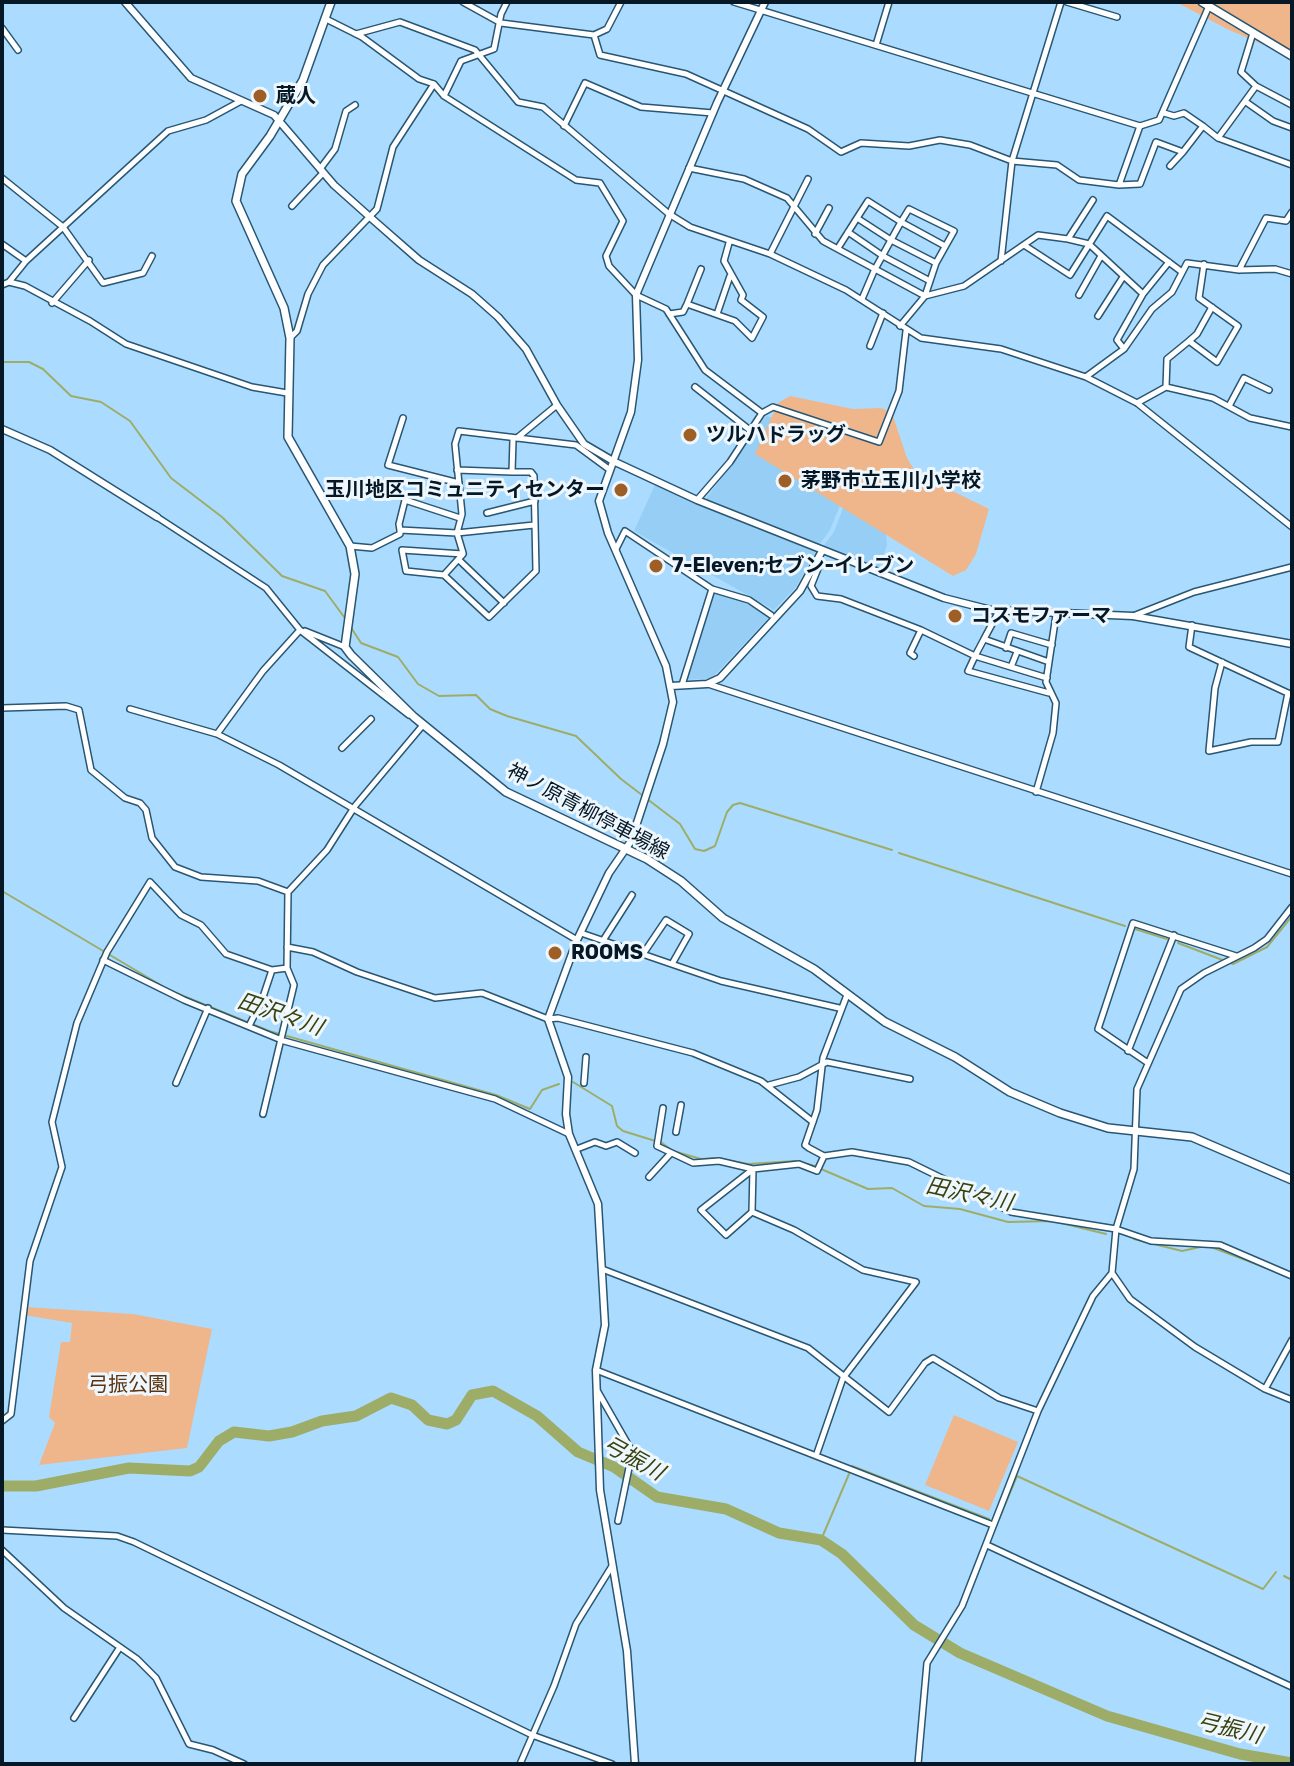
<!DOCTYPE html>
<html>
<head>
<meta charset="utf-8">
<style>
  body { margin:0 }
  #map { position:relative; width:1294px; height:1766px; overflow:hidden; background:#abdcff; font-family:Rubik,sans-serif }
  canvas { display:block }
  .frame { position:absolute; inset:0; border:4px solid #061825; pointer-events:none }
</style>
</head>
<body>
<div id="map">
<canvas width="1294" height="1766"></canvas>
<div class="frame"></div>
</div>
<script>
const g = document.querySelector('canvas').getContext('2d');
g.lineJoin = 'round';
function paint(path, color) { g.fillStyle = color; g.fill(path, 'evenodd'); }
const poly = rows => new Path2D(rows.map(r => 'M' + r).join(''));
function stroke(path, color, width, dash) { g.strokeStyle = color; g.lineWidth = width; g.lineCap = dash ? 'butt' : 'round'; g.setLineDash(dash || []); g.stroke(path); }
function drawText(font, color, halo, rows, align = 'center') {
  g.font = font + ' Rubik,"Noto Sans JP",sans-serif'; g.lineWidth = 6; g.setLineDash([]); g.textBaseline = 'middle'; g.strokeStyle = halo; g.fillStyle = color; for (const [text, x, y, turn = 0] of rows) {
    g.save(); g.translate(x, y); g.rotate((+turn || 0) * Math.PI / 180); g.textAlign = isNaN(turn) ? turn : align; if (halo) g.strokeText(text, 0, 0); g.fillText(text, 0, 0); g.restore();
  }
}
paint(poly([
  [766,416,857,443,859,459,830,530,819,545,706,499],
  [867,444,884,515,887,545,878,572,822,548,834,532],
  [655,485,816,551,796,587,774,610,634,531],
  [716,588,770,616,712,678,686,680]
]), '#96cef5');
paint(poly([
  [1176,2,1292,2,1292,57,1227,29],
  [790,396,853,409,881,408,892,413,907,458,916,473,989,509,976,554,966,570,953,576,755,454,778,403],
  [26,1307,133,1314,212,1329,187,1448,39,1465,55,1423,49,1417,61,1342,70,1342,72,1323,24,1315],
  [954,1415,1018,1442,989,1511,925,1485]
]), '#eeb68a');
stroke(poly([
  [2,362,29,362,43,369,71,396,101,402,130,421,171,478,222,517,282,576,325,591,347,621],
  [350,626,361,643,398,657,418,684,439,696,476,695,490,709,507,716,576,736,621,779,680,824,695,849,704,851,715,846,727,812,733,805,740,803,892,850],
  [899,853,1125,926],
  [2,891,164,987],
  [1135,929,1167,939],
  [1178,943,1233,964,1267,947,1292,916],
  [169,990,269,1031,496,1095,530,1109,542,1090,559,1084],
  [573,1082,612,1106,617,1126,623,1131,662,1143,673,1151,701,1159,717,1158,748,1164,795,1161,815,1166],
  [821,1169,868,1189,892,1188,924,1206,960,1209,1008,1222,1053,1221,1106,1234],
  [1134,1239,1182,1251,1205,1246],
  [1211,1247,1280,1273],
  [852,1466,989,1519],
  [999,1519,1017,1476,1263,1589,1276,1572],
  [821,1540,849,1474],
  [1284,1576,1292,1580]
]), '#9dad67', 2);
stroke(poly([
  [2,1486,36,1486,129,1468,190,1471,199,1467,219,1441,234,1432,269,1436,292,1432,322,1421,356,1416,391,1398,412,1405,428,1420,447,1424,456,1420,472,1395,493,1391,537,1416,578,1452,614,1467,657,1497,726,1509,779,1533,821,1540,842,1554,914,1625,960,1653,1107,1716,1240,1754,1292,1763]
]), '#9dad67', 11);
const minor = poly([
  [463,2,501,23,594,35,607,29,621,2],
  [734,2,1140,126,1159,120,1209,6],
  [1067,2,1117,17],
  [326,19,362,37,419,79,434,84,444,96,576,180,600,183,623,221,606,256,609,266,636,295,666,309,705,370,762,413],
  [2,28,18,50],
  [1253,33,1241,72,1256,86,1292,105],
  [356,34,400,22,475,50,518,102,543,107,669,214,690,227,770,254,846,290,921,338,1001,349,1086,377,1137,403,1292,527],
  [594,35,600,55,686,74,808,129,841,152,861,143,909,146,940,140,970,145,1012,161,1057,165,1079,180,1119,185,1140,126],
  [876,45,889,2],
  [1256,86,1218,138,1292,165],
  [444,96,461,61,494,49,501,14,507,2],
  [1246,102,1273,121,1292,128],
  [1164,113,1174,116,1184,113,1203,126],
  [564,126,585,83,641,107,713,113],
  [1170,166,1183,152],
  [689,168,744,179,787,198,823,241,925,296,964,286,1038,235,1068,239,1093,200],
  [320,169,335,149,346,111,355,105],
  [2,178,63,227,103,283,143,273,152,256],
  [1119,185,1140,184,1156,142,1183,152,1203,126,1218,138],
  [292,206,323,173],
  [848,232,883,256,930,281],
  [815,234,829,208],
  [1068,239,1089,244,1143,294,1169,262],
  [2,244,26,261],
  [1024,245,1070,275,1107,216,1182,272],
  [838,248,857,218],
  [770,254,808,179],
  [1001,261,1012,161,1061,2],
  [701,269,687,304,735,321,752,338,763,317,741,300,743,295,724,261,729,243],
  [1239,270,1266,218,1286,221,1292,212],
  [9,282,25,286,90,321,126,344,252,387,287,393],
  [2,285,9,282,26,261,168,131,206,120,241,101],
  [1079,295,1101,256],
  [862,299,874,271,891,240,901,222,909,209,954,231,936,263,891,240,857,218,868,201,901,222,945,246],
  [52,303,89,260],
  [669,314,683,312,687,304],
  [717,314,730,276],
  [1098,316,1123,277],
  [900,326,925,296,936,263],
  [290,338,297,331,308,294,323,265,377,209,393,147,434,84],
  [1189,341,1197,334,1212,307],
  [870,346,883,313],
  [1124,349,1117,340,1143,294],
  [1087,376,1124,349,1152,309,1172,292,1187,263,1239,270,1275,269,1292,274],
  [695,387,751,431],
  [1166,387,1167,359,1189,341,1217,362,1238,326,1199,298,1204,264],
  [1137,403,1166,387,1213,398,1250,418,1292,427],
  [1229,406,1244,378,1269,390],
  [403,418,388,465,459,483],
  [517,438,557,405],
  [457,470,512,472],
  [697,500,730,462,762,413,773,407,879,442,899,391,906,331],
  [487,513,535,501],
  [157,517,266,588,300,630,409,715],
  [460,518,405,500,399,524,400,530,457,533,463,553],
  [534,525,457,533,462,514,455,444,459,431,576,445,610,470],
  [350,546,372,548,400,534,400,530],
  [616,549,625,531,712,589,749,600,771,615],
  [459,560,504,603],
  [817,562,819,566,811,586,817,596,841,599,921,630,975,656,968,671,1049,693],
  [444,575,463,554,402,550,406,571,444,575,489,617,536,571,534,476,531,472,512,472,513,440],
  [999,611,984,639,1049,662],
  [1133,616,1194,592,1292,567],
  [1192,625,1189,647,1292,695],
  [305,631,345,647],
  [984,639,975,656,1047,678],
  [1006,648,1011,633,1052,645],
  [914,656,910,653,921,630],
  [1222,662,1215,688,1209,751,1251,742,1278,742,1288,693],
  [1011,667,1017,652],
  [708,684,1292,874],
  [682,685,712,589],
  [2,708,66,706,79,710,91,770,125,798,140,803,146,810,152,838,175,867,201,877,258,881,288,892],
  [130,709,217,734,279,765,577,940],
  [217,734,263,671,300,630],
  [342,748,371,719],
  [1036,792,1053,733,1056,703,1046,682,1056,615],
  [1292,907,1267,939,1254,948,1204,973,1181,989,1137,1089,1134,1169,1116,1229,1112,1273,1130,1299,1195,1347,1265,1389,1292,1400],
  [581,933,721,981,839,1008],
  [604,939,632,895],
  [287,947,313,952,357,972,435,998,482,993,548,1019,558,1018,693,1053,761,1081,813,1122],
  [643,954,666,920,689,934,672,964],
  [103,960,184,1000,284,1041,495,1099,569,1134],
  [847,995,823,1058,817,1110,805,1145,809,1148,824,1156,852,1152,909,1162,1011,1212,1116,1229,1151,1241,1220,1245,1292,1276],
  [249,1026,262,1000,272,970],
  [1128,1051,1174,935],
  [1148,1063,1098,1029,1133,923,1236,956],
  [176,1083,208,1008],
  [584,1083,586,1057],
  [769,1085,799,1077,827,1062,910,1079],
  [663,1108,657,1146,693,1163,719,1161,753,1169],
  [263,1114,294,985,287,968,288,892,327,850,355,806,423,725],
  [676,1132,681,1105],
  [577,1149,595,1142,606,1146,617,1142,635,1153],
  [752,1170,701,1210,726,1235,752,1212],
  [649,1177,671,1153],
  [602,1269,808,1348,889,1412,925,1363,933,1358,999,1398,1038,1411],
  [596,1370,993,1525],
  [1265,1389,1292,1340],
  [598,1392,630,1448,631,1458,618,1521],
  [2,1421,11,1414,30,1261,62,1167,52,1122,77,1023,107,952,150,882,181,915,201,925,226,954,272,970,287,968],
  [816,1456,843,1378,916,1282,863,1270,794,1230,752,1212,753,1169,799,1164,817,1171,824,1156],
  [2,1530,117,1536,134,1542,532,1735,612,1764],
  [987,1545,1292,1687],
  [2,1550,64,1608,137,1659,156,1678,189,1744,213,1750,244,1764],
  [74,1718,120,1647],
  [520,1764,554,1686,576,1624,612,1566],
  [918,1764,927,1663,962,1606,1038,1411,1093,1296,1112,1273]
]);
const tertiary = poly([
  [125,2,191,78,274,115,334,185,371,218,419,260,472,294,498,317,526,349,557,405,584,444,613,461,697,500,944,598,991,610,1133,616,1292,644],
  [2,429,50,450,157,517],
  [671,686,707,684,720,678,800,591,822,551],
  [635,1764,627,1651,600,1490,596,1370,605,1325,598,1204,569,1134,566,1114,568,1077,548,1019,577,940,609,873,631,841,663,744,673,702,666,666,608,533,599,501,631,412,638,360,636,295,717,103,765,2]
]);
const secondary = poly([
  [331,2,303,80,270,136,242,174,236,201,284,308,290,338,288,437,350,546,355,574,345,647,351,655,414,717,506,792,647,859,681,881,723,918,814,969,885,1022,955,1057,1010,1092,1060,1113,1108,1128,1192,1137,1292,1180],
  [1202,2,1292,56]
]);
stroke(minor, '#285673', 8);
stroke(tertiary, '#285673', 9);
stroke(secondary, '#285673', 10);
stroke(minor, '#fff', 5);
stroke(tertiary, '#fff', 6);
stroke(secondary, '#fff', 7);
for (const [x, y, r, color] of [
  [260,96,8,"#9e5f27"],
  [690,435,8,"#9e5f27"],
  [785,481,8,"#9e5f27"],
  [621,490,8,"#9e5f27"],
  [656,566,8,"#9e5f27"],
  [955,616,8,"#9e5f27"],
  [555,953,8,"#9e5f27"]
]) { const dot = new Path2D(); dot.arc(x, y, r, 0, 2 * Math.PI); g.fillStyle = color; g.fill(dot); stroke(dot, '#eef7fe', 3); }
drawText('bold 20px', '#061825', '#eef7fe', [
  ["蔵人",276,96],
  ["ツルハドラッグ",706,435],
  ["茅野市立玉川小学校",801,481],
  ["玉川地区コミュニティセンター",605,490,"right"],
  ["7-Eleven;セブン-イレブン",672,566],
  ["コスモファーマ",971,616],
  ["ROOMS",571,953]
], 'left');
drawText('20px', '#061825', '#eef7fe', [
  ["神ノ原青柳停車場線",588,812,28]
]);
drawText('20px', '#5c3410', '#eef7fe', [
  ["弓振公園",128,1385]
]);
drawText('italic 22px', '#39420d', '#eef7fe', [
  ["田沢々川",280,1015,19],
  ["田沢々川",969,1195,12],
  ["弓振川",633,1459,29],
  ["弓振川",1229,1729,14]
]);
</script>
</body>
</html>
